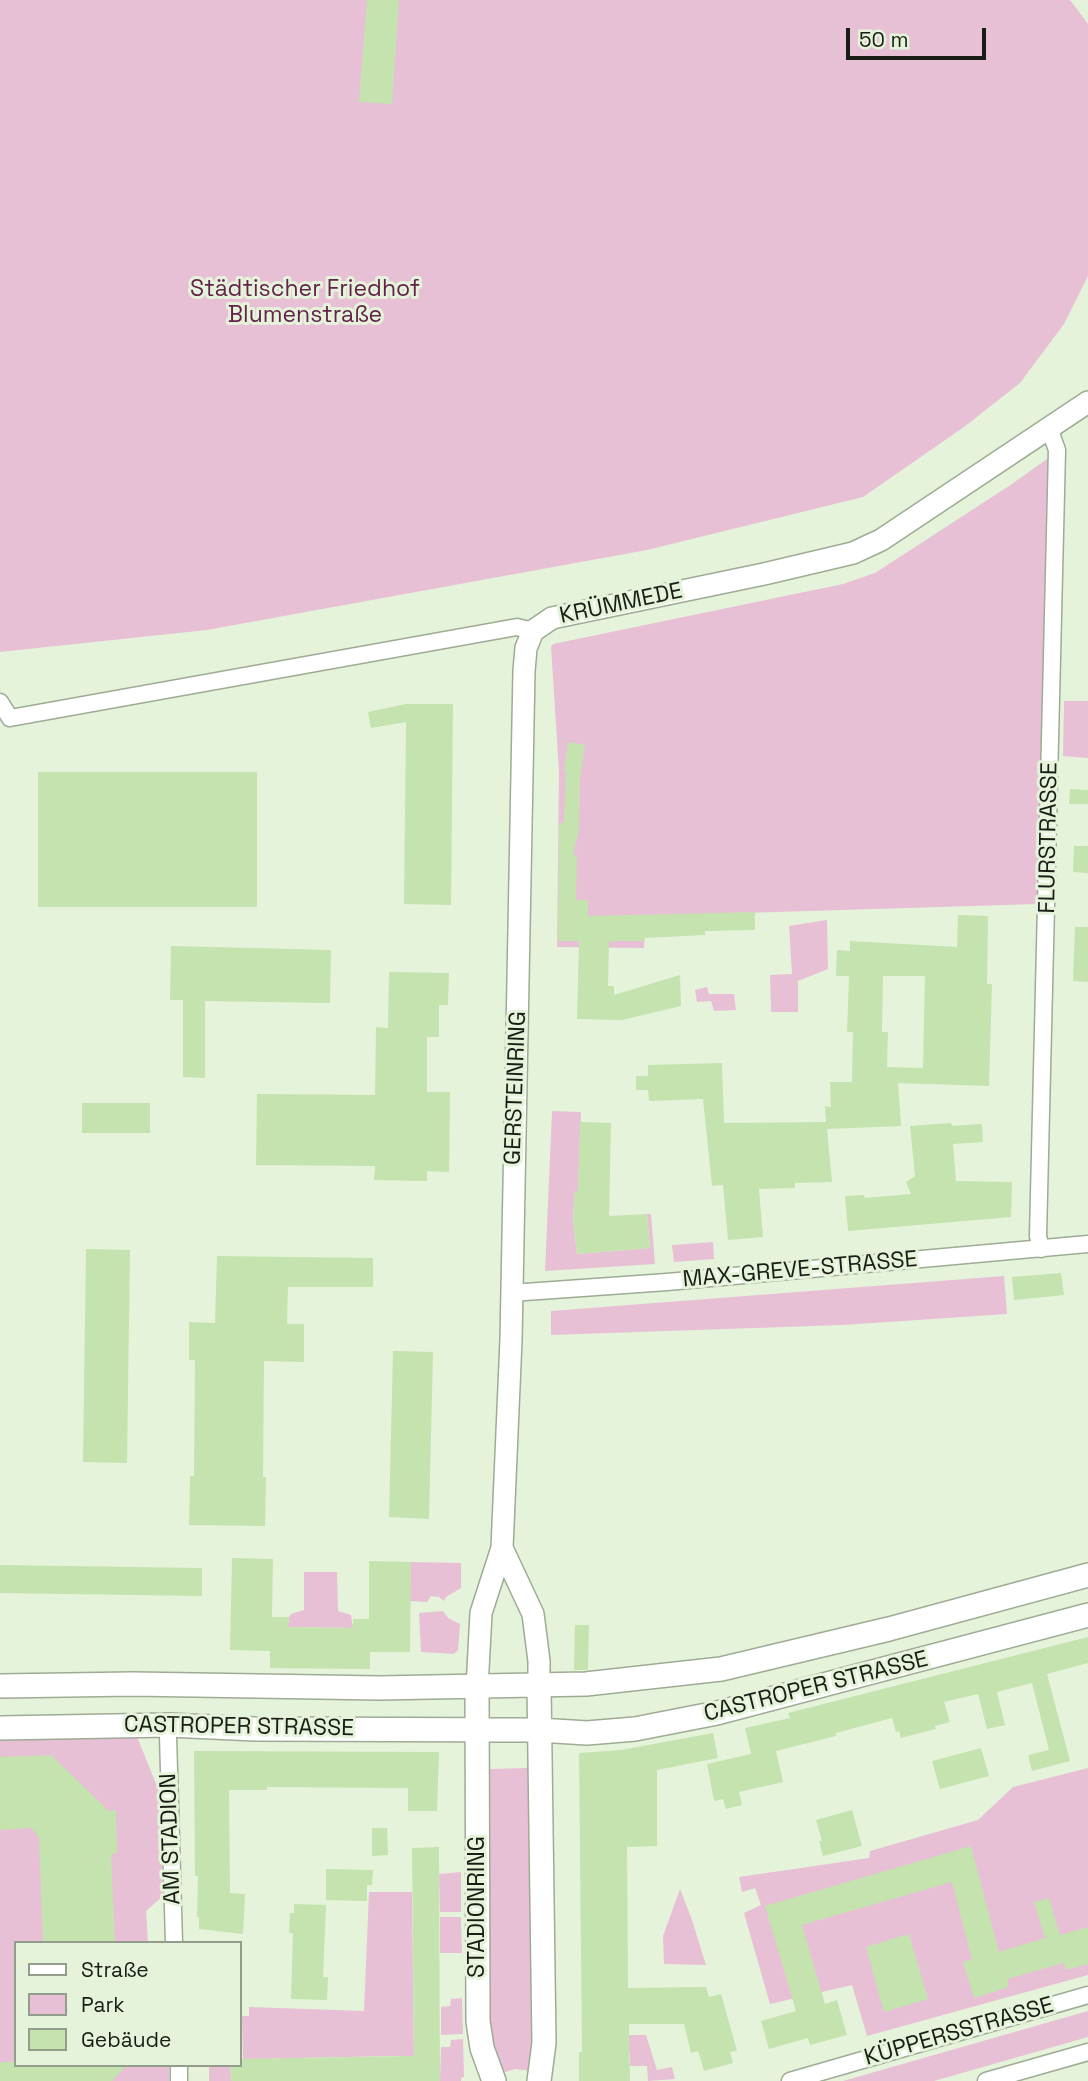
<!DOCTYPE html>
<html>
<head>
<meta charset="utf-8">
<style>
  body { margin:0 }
  #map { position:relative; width:1088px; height:2081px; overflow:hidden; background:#e5f3db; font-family:"Space Grotesk",sans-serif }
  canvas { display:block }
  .legend { position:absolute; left:14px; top:1941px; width:228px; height:126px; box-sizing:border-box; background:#e5f3db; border:2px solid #939d8c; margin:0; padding:9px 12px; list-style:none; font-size:21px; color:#191d15 }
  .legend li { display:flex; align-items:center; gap:14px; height:35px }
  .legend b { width:35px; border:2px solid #939d8c }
  .scale { position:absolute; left:846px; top:28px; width:140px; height:32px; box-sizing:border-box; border:4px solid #191d15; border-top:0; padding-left:9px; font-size:21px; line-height:24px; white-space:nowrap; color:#191d15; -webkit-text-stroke:5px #e5f3db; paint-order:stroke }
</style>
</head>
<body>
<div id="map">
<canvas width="1088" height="2081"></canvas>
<ul class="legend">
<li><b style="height:9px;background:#fff"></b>Straße</li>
<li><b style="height:19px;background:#e8c0d5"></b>Park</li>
<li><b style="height:19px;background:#c4e3af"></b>Gebäude</li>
</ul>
<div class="scale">50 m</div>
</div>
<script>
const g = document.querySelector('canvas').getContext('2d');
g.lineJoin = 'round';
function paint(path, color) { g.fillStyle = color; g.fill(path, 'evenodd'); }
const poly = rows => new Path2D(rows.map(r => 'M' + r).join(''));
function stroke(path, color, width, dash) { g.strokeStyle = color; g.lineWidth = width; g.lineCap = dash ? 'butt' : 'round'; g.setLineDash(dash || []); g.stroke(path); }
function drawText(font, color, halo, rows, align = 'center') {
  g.font = font + ' "Space Grotesk",sans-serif'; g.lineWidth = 6; g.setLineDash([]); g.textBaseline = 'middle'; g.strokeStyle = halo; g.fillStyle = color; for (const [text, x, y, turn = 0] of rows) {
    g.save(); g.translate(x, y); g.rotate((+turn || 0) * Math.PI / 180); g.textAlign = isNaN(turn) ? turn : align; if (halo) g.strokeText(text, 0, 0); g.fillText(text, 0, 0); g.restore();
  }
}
paint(poly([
  [0,0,1070,0,1088,24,1088,276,1064,324,1020,383,964,427,863,497,647,550,207,630,0,652],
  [1050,457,1038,904,646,916,644,948,557,947,559,772,551,647,553,644,843,584,875,573,1009,486],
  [1064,701,1088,701,1088,758,1063,756],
  [827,920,828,969,798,981,798,1012,771,1012,770,975,792,974,789,926],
  [707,987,709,994,734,994,736,1010,714,1011,711,1001,697,1002,695,990],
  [552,1111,581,1112,578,1191,575,1191,573,1220,577,1254,650,1248,647,1214,651,1214,655,1264,545,1271],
  [713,1242,714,1259,674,1262,672,1245],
  [1004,1276,1007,1314,843,1325,551,1335,551,1311],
  [411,1562,461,1563,461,1588,446,1597,444,1601,439,1597,431,1596,427,1602,410,1601],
  [304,1572,337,1572,338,1611,351,1615,353,1628,288,1627,289,1617,291,1614,304,1610],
  [443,1611,448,1618,460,1624,458,1650,454,1654,421,1652,419,1613],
  [138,1733,138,1739,159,1791,163,1896,146,1911,148,1943,16,1943,16,2065,169,2065,169,2081,0,2081,0,1739],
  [528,1768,533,1797,533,2071,515,2069,499,2074,484,2030,489,1769],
  [1088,1768,1088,1975,867,2036,852,1985,770,2004,744,1913,761,1905,755,1888,742,1892,739,1877,869,1858,870,1851,978,1820,1013,1787],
  [461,1872,461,1912,440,1912,439,1874],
  [680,1889,691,1917,706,1965,664,1964,663,1936],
  [369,1892,412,1892,414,2059,398,2056,243,2059,242,2016,249,2016,249,2007,364,2011],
  [440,1917,461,1917,462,1953,440,1953],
  [462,1998,463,2034,441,2035,441,2007,450,2006,451,1999],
  [1088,2011,1088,2037,934,2081,843,2081],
  [609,2035,646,2035,657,2070,672,2067,675,2079,648,2081,647,2066,630,2066,630,2052,609,2052],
  [463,2039,464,2077,461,2078,461,2081,440,2081,441,2047,450,2047,451,2040],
  [209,2065,230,2065,231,2081,209,2081]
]), '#e8c0d5');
paint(poly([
  [367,0,399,0,392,104,359,102],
  [406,704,453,704,451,905,404,904,406,722,371,728,368,712],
  [568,742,585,745,580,777,579,830,573,855,577,855,576,900,588,900,588,916,755,912,755,930,705,931,705,935,644,938,644,941,609,941,608,986,614,986,614,995,680,975,681,1006,622,1020,577,1019,579,941,558,941,559,823,564,823,566,771,564,770],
  [38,772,257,772,257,907,38,907],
  [1070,789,1088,790,1088,804,1069,804],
  [1074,846,1088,846,1088,873,1073,872],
  [958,915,988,916,987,984,992,984,989,1086,898,1083,901,1126,827,1129,832,1182,795,1183,795,1188,759,1189,763,1237,728,1240,723,1185,712,1186,703,1099,649,1101,648,1090,636,1090,636,1076,648,1076,648,1065,722,1063,724,1123,826,1122,825,1106,831,1107,830,1082,852,1082,853,1032,847,1032,849,976,836,976,837,950,850,951,850,941,957,947],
  [883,976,925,976,923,1068,887,1067,888,1032,882,1032],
  [1075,927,1088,927,1088,982,1073,981],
  [171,946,331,950,330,1003,205,1001,205,1078,183,1077,183,1000,170,1000],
  [389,972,449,973,448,1005,439,1005,439,1037,427,1037,427,1092,450,1092,449,1172,427,1171,427,1181,374,1180,375,1166,256,1165,257,1094,375,1095,376,1027,388,1028],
  [82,1103,150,1103,150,1133,82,1133],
  [580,1122,611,1123,609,1216,647,1214,650,1248,577,1254,573,1220,575,1191,578,1191],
  [951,1123,952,1126,982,1124,983,1142,953,1144,956,1181,1012,1182,1011,1217,848,1231,845,1196,864,1195,865,1198,911,1194,906,1182,915,1176,910,1126],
  [86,1249,130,1250,127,1463,83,1462],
  [217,1256,373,1258,373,1287,288,1287,287,1324,304,1324,304,1362,264,1361,263,1477,266,1477,265,1526,189,1525,190,1476,194,1476,195,1360,189,1360,189,1322,215,1323],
  [1061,1273,1064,1295,1014,1300,1012,1277],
  [393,1351,433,1352,429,1519,389,1517],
  [232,1558,273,1559,272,1617,289,1617,288,1627,353,1628,353,1619,369,1619,369,1561,411,1562,410,1652,370,1652,370,1669,270,1668,270,1651,230,1650],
  [0,1565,202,1568,202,1596,0,1593],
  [575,1625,589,1625,588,1670,574,1670],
  [1088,1637,1088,1663,1047,1674,1070,1761,1032,1771,1028,1755,1049,1750,1032,1683,997,1692,1005,1725,987,1729,978,1694,944,1702,950,1722,935,1726,936,1729,901,1738,899,1731,896,1732,892,1718,836,1733,836,1736,776,1751,783,1782,739,1792,742,1805,726,1809,723,1799,714,1801,707,1764,751,1754,745,1728,790,1718,788,1713],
  [713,1733,718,1758,657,1770,657,1846,627,1847,628,1988,706,1987,709,1997,721,1994,737,2051,730,2052,733,2063,704,2071,698,2051,691,2053,684,2024,629,2024,630,2081,579,2081,579,2052,582,2052,579,1753,621,1750],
  [981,1748,989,1776,940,1789,932,1761],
  [194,1751,439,1752,437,1811,408,1811,408,1788,267,1787,267,1790,229,1790,230,1893,245,1894,243,1934,199,1929,199,1917,197,1917,198,1876,195,1876],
  [51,1755,109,1811,116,1810,117,1853,111,1854,115,1943,43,1943,39,1837,31,1828,0,1830,0,1757],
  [852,1810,862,1846,823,1856,819,1841,822,1841,816,1820],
  [372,1828,387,1828,388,1855,372,1856],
  [971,1846,999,1952,1045,1938,1034,1902,1049,1898,1060,1935,1088,1927,1088,1964,1066,1970,1064,1963,1007,1979,1009,1987,974,1998,963,1962,972,1960,952,1882,802,1925,825,2004,837,2000,847,2035,810,2045,808,2038,769,2049,761,2021,796,2011,765,1906],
  [439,1847,440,2081,231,2081,230,2065,240,2065,240,2059,414,2056,412,1848],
  [326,1869,373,1870,372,1885,367,1885,367,1901,326,1900],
  [294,1904,326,1905,323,1977,328,1977,327,2000,291,1999,293,1933,289,1933,290,1913,294,1913],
  [909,1934,928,1999,884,2012,866,1947],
  [0,2062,16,2062,16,2065,127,2065,112,2081,0,2081]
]), '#c4e3af');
const minor = poly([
  [0,702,10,718,517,627,533,631],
  [1041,1249,1038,1236,1057,450,1049,428],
  [511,1293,667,1282,1088,1244],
  [168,1736,174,1943],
  [179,2065,179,2081],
  [790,2081,1088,1995],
  [986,2081,1088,2052]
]);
const tertiary = poly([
  [502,1548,533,1614,539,1661,539,1686],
  [477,1688,481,1613,502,1548,511,1340,524,671,526,648,533,631,552,618,764,574,853,553,881,540,1088,402]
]);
const secondary = poly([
  [0,1686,133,1684,380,1688,586,1684,721,1669,889,1629,1088,1575],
  [539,1686,544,2043,539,2081],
  [477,1688,478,2021,482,2048,494,2081],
  [0,1728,169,1725,255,1729,539,1730,587,1733,635,1729,717,1713,1088,1615]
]);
stroke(minor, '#9eab95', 19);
stroke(tertiary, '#9eab95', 24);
stroke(secondary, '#9eab95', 26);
stroke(minor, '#fff', 16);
stroke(tertiary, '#fff', 21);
stroke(secondary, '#fff', 23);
drawText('23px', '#64224b', '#e5f3db', [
  ["Städtischer Friedhof",305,290],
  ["Blumenstraße",305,316]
]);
drawText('23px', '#191d15', '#e5f3db', [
  ["KRÜMMEDE",621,604,-12],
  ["FLURSTRASSE",1049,838,-89],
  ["GERSTEINRING",516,1088,-88],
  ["MAX-GREVE-STRASSE",800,1270,-5],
  ["CASTROPER STRASSE",816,1687,-14],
  ["CASTROPER STRASSE",239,1727,1],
  ["AM STADION",171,1839,-92],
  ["STADIONRING",478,1907,-90],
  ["KÜPPERSSTRASSE",959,2032,-16]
]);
</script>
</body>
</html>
